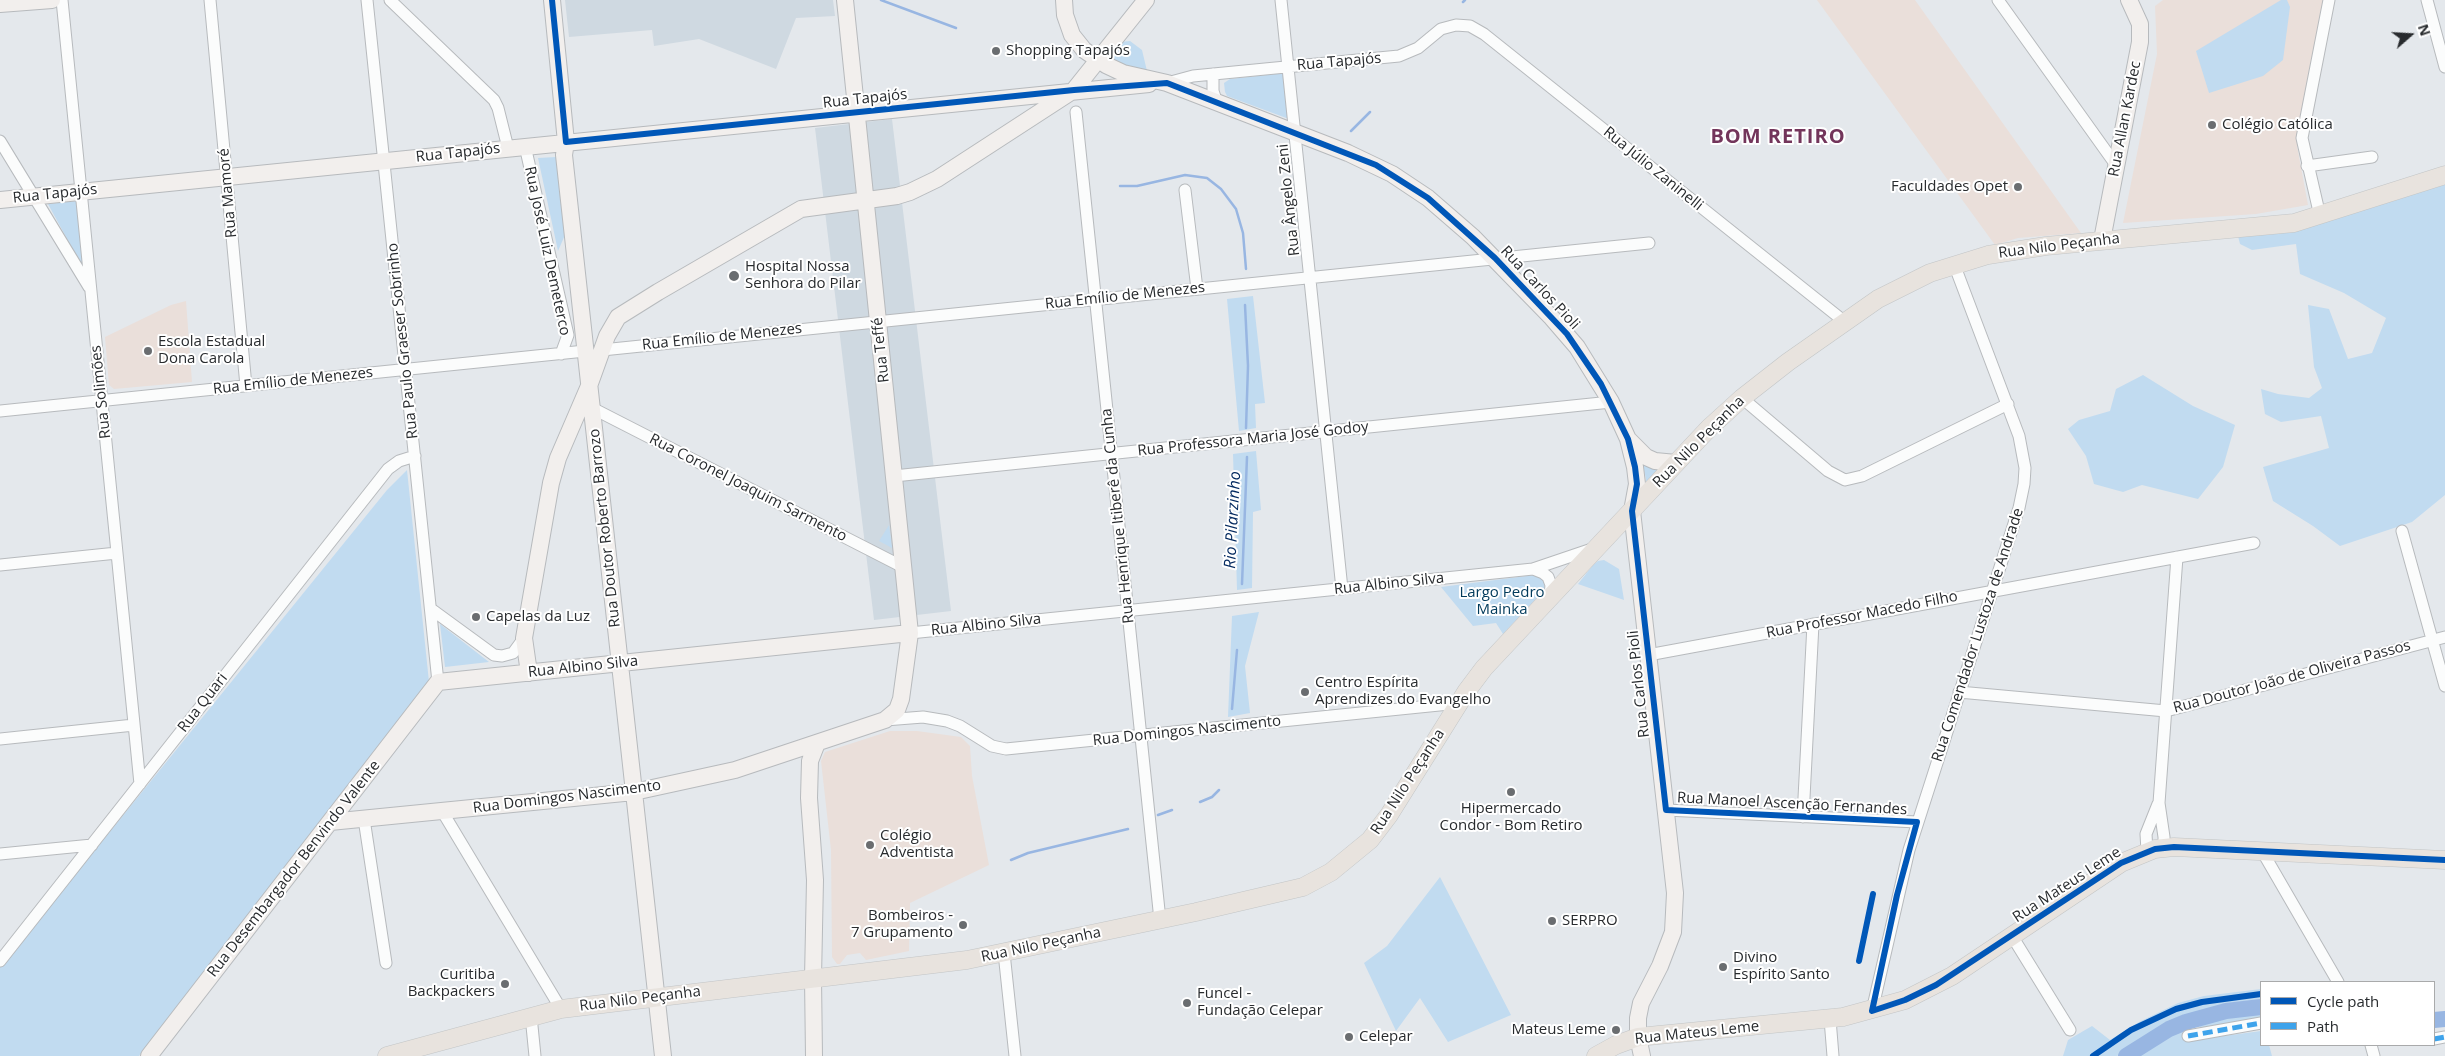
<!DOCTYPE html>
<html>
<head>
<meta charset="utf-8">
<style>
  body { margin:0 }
  #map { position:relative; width:2445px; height:1056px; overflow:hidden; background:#e4e8ec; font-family:"Open Sans",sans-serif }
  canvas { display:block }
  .legend { position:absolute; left:2260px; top:981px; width:175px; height:65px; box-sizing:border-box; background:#fff; border:1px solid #a9aaab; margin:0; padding:6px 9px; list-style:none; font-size:15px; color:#282b2e }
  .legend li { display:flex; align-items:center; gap:10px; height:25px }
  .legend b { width:25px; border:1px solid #a9aaab }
  .north { position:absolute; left:2385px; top:10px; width:50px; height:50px; -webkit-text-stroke:4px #fff; paint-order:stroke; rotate:71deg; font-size:14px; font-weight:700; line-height:20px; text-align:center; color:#282b2e }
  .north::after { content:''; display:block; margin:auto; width:18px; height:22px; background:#282b2e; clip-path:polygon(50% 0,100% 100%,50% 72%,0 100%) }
</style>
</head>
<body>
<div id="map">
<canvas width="2445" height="1056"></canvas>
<ul class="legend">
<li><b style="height:6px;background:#0057b8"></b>Cycle path</li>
<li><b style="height:6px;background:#3ea3eb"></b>Path</li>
</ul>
<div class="north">N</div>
</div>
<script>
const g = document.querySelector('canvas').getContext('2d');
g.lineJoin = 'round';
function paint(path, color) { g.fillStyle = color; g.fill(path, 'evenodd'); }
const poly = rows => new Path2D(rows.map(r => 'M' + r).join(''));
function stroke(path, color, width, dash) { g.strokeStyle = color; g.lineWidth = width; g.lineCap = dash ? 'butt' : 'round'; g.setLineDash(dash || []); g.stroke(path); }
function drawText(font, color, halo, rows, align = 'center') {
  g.font = font + ' "Open Sans",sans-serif'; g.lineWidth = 4; g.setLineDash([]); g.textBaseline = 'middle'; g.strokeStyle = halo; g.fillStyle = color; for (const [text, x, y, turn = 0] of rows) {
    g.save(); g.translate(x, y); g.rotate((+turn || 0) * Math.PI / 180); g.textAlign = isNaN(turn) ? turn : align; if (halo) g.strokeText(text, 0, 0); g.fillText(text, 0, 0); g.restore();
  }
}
paint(poly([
  [565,0,833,0,835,16,796,18,776,69,699,39,654,46,652,30,569,37],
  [892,119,951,611,874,620,815,128]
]), '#cfd9e1');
paint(poly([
  [1817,0,1915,0,2081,233,2018,238,1995,245],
  [2163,0,2324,0,2297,146,2308,205,2256,214,2123,223,2157,54,2155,6],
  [186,301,192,382,114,389,109,385,105,337,171,305],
  [890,731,917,731,961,737,970,746,972,776,989,865,910,903,909,951,866,960,860,953,847,955,840,964,837,964,832,957,831,850,821,761,825,752]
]), '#eadfda');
paint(poly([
  [2281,0,2287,0,2290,7,2283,60,2263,76,2209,93,2196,51],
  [1130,41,1142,50,1147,71,1106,60,1120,42],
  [1284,73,1289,119,1227,96,1225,92,1224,83,1230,79],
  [556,157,565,235,558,251,538,158],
  [2445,184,2445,495,2412,522,2340,546,2313,526,2273,501,2263,467,2329,448,2321,416,2281,422,2265,414,2261,389,2278,394,2309,398,2322,388,2314,367,2308,305,2329,309,2348,359,2372,353,2386,318,2344,293,2300,274,2296,244,2252,250,2240,244,2238,236],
  [77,201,84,270,48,204],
  [1253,296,1265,403,1255,404,1256,428,1239,431,1227,299],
  [2143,375,2193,406,2235,425,2223,467,2198,499,2142,485,2123,492,2094,484,2086,456,2068,429,2079,420,2110,411,2116,389],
  [1256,451,1261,510,1253,512,1252,588,1237,590,1233,454],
  [1643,464,1661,470,1647,485],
  [407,470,429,682,139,1056,0,1056,0,967,387,490],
  [889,525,892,548,879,541],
  [1604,560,1619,569,1624,600,1578,584,1593,565,1598,561],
  [1534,575,1540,576,1544,581,1545,589,1503,634,1496,623,1473,626,1441,587],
  [1259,612,1245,666,1250,713,1228,717,1232,616],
  [440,624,489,662,445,667],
  [1440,877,1511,1015,1448,1042,1420,998,1396,1031,1364,963,1387,946],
  [2261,989,2261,1021,2201,1029,2193,1016,2170,1025,2117,1056,2063,1056,2068,1040,2092,1026,2110,1040,2139,1022,2178,1003,2204,996],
  [2192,1026,2194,1040,2261,1031,2261,1045,2269,1045,2272,1056,2134,1056,2174,1032]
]), '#c1dbf0');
stroke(poly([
  [881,0,956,28],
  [1463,2,1465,0],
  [1351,131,1370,112],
  [1120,186,1137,186,1185,175,1207,178,1221,189,1236,209,1243,233,1246,269],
  [1245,305,1248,366,1246,428],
  [1242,584,1247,457],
  [1232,709,1237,650],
  [1200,802,1212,797,1219,790],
  [1158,815,1172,810],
  [1011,860,1028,853,1128,829]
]), '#98b6e2', 2.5);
stroke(poly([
  [2434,1020,2445,1019],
  [2126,1056,2169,1029,2186,1022,2226,1011,2261,1007]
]), '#98b6e2', 16);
const street = poly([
  [62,0,140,784],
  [210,0,246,386],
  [367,0,438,682],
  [390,0,494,100,498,108,508,148],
  [1281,0,1342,589],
  [1998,0,2116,165],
  [2427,0,2445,67],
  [1213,74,1213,91,1217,103],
  [1167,83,1193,76,1399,56,1418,48,1441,29,1456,25,1470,26,1484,34,1845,322],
  [1076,112,1160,920],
  [0,141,89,287],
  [525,146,568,335,561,354],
  [2307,166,2372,157],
  [1185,190,1197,289],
  [2320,216,2302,138,2329,0],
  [602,350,1649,243],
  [1742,398,1828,471,1845,480,1862,476,2008,404],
  [592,408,903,567],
  [0,411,585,351],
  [894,476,1611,402],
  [2402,531,2445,686],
  [0,565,117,553],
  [1533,569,1543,573,1548,577,1551,585,1550,596],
  [431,609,494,655,502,656,513,653,524,638],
  [910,633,1533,569,1595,548],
  [1648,655,2254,543],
  [1959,692,2166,711,2445,637],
  [885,720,923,717,947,721,960,726,992,746,1006,749,1459,703],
  [0,739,134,725],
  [1666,810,1917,822],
  [442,811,561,1009],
  [1803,817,1813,624],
  [364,819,386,963],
  [2164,847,2164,837,2159,803,2177,557],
  [2147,851,2146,834,2158,804],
  [2262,851,2338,982],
  [0,854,92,845],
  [2012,936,2070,1030],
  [1004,953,1015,1056],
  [0,961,388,469,399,461,415,456],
  [1872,1011,1909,850,2019,508,2024,484,2025,468,2019,436,1954,264],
  [531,1016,535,1056],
  [1830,1019,1833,1056],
  [2188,1036,2261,1023],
  [2434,1039,2445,1037],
  [2371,1045,2374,1056]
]);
const secondary = poly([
  [552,0,566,142,564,155,663,1056],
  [1064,0,1065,15,1072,35,1084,50,1106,65,1123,73,1167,83,1348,153,1392,174,1428,198,1473,237,1552,318,1577,347,1611,402,1628,439,1635,467,1637,484,1632,511,1675,893,1673,932,1660,966,1641,1003,1638,1018,1638,1037,1642,1056],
  [0,4,52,0],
  [0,200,1149,84],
  [2102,240,2140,42,2140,24,2129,0],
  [1629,440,1646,457,1655,461,1676,463],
  [529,673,524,638,551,483,558,458,589,386,607,336,618,317,658,292,801,209,897,196,910,192,937,179,1074,90,1146,0],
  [330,822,634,792,735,770,885,720,897,710,901,699,910,633,845,0],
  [149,1056,438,682,910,633],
  [814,1056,813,978,815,880,809,798,810,761,817,743]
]);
const primary = poly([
  [387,1056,561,1009,967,960,1196,912,1303,887,1331,872,1370,840,1389,815,1466,692,1484,668,1709,428,1742,398,1788,362,1878,299,1930,273,1988,255,2046,246,2294,223,2445,175],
  [1596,1056,1616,1045,1638,1037,1843,1017,1905,1000,1952,976,2121,863,2155,849,2174,847,2445,860]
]);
stroke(street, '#b7babd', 13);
stroke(secondary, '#b7babd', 18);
stroke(primary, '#c2c5c6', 19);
stroke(street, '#fbfcfc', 11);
stroke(secondary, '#f2efed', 16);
stroke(primary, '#e8e3de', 18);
stroke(poly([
  [2188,1036,2261,1023],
  [2434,1039,2445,1037]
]), '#3ea3eb', 5, [10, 5]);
stroke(poly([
  [552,0,566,142,1074,90,1167,83,1376,165,1428,198,1495,258,1567,334,1601,384,1628,439,1635,467,1637,484,1632,511,1666,810,1917,822,1897,895,1872,1011,1905,1000,1936,985,2121,863,2155,849,2174,847,2445,860],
  [1859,961,1873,894],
  [2093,1056,2131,1030,2176,1009,2202,1002,2261,994]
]), '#0057b8', 6);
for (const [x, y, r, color] of [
  [996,51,5,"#6a6d70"],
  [2212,125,5,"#6a6d70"],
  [2018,187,5,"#6a6d70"],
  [734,276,6,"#6a6d70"],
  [148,351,5,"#6a6d70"],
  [476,617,5,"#6a6d70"],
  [1305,692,5,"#6a6d70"],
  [1511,792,5,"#6a6d70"],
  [870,845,5,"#6a6d70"],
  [1552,921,5,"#6a6d70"],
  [963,925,5,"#6a6d70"],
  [1723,967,5,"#6a6d70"],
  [505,984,5,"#6a6d70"],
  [1187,1003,5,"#6a6d70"],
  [1616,1030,5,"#6a6d70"],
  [1349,1037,5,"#6a6d70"]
]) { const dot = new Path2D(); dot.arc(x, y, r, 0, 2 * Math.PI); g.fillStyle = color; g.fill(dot); stroke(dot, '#fff', 2); }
drawText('15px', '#282b2e', '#fff', [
  ["Shopping Tapajós",1006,51],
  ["Colégio Católica",2222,125],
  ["Faculdades Opet",2008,187,"right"],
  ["Hospital Nossa",745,267],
  ["Senhora do Pilar",745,284],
  ["Escola Estadual",158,342],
  ["Dona Carola",158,359],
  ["Capelas da Luz",486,617],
  ["Centro Espírita",1315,683],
  ["Aprendizes do Evangelho",1315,700],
  ["Hipermercado",1511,809,"center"],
  ["Condor - Bom Retiro",1511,826,"center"],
  ["Colégio",880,836],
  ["Adventista",880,853],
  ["Bombeiros -",953,916,"right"],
  ["7 Grupamento",953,933,"right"],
  ["SERPRO",1562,921],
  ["Divino",1733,958],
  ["Espírito Santo",1733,975],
  ["Curitiba",495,975,"right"],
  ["Backpackers",495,992,"right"],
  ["Funcel -",1197,994],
  ["Fundação Celepar",1197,1011],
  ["Mateus Leme",1606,1030,"right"],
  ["Celepar",1359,1037]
], 'left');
drawText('15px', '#282b2e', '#fff', [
  ["Rua Tapajós",1339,62,-5],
  ["Rua Tapajós",865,99,-6],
  ["Rua Allan Kardec",2125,119,-79],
  ["Rua Tapajós",458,153,-6],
  ["Rua Júlio Zaninelli",1653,169,39],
  ["Rua Mamoré",228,193,-95],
  ["Rua Tapajós",55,194,-6],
  ["Rua Ângelo Zeni",1289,200,-96],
  ["Rua Nilo Peçanha",2059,246,-7],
  ["Rua José Luiz Demeterco",547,251,78],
  ["Rua Carlos Pioli",1540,288,47],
  ["Rua Emílio de Menezes",1125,296,-6],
  ["Rua Emílio de Menezes",722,337,-6],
  ["Rua Paulo Graeser Sobrinho",403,341,-96],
  ["Rua Teffé",881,350,-96],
  ["Rua Emílio de Menezes",293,381,-6],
  ["Rua Solimões",101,392,-96],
  ["Rua Professora Maria José Godoy",1253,439,-6],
  ["Rua Nilo Peçanha",1699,442,-45],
  ["Rua Coronel Joaquim Sarmento",748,488,27],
  ["Rua Henrique Itiberê da Cunha",1118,516,-96],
  ["Rua Doutor Roberto Barrozo",605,528,-96],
  ["Rua Albino Silva",1389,584,-6],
  ["Rua Professor Macedo Filho",1862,615,-11],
  ["Rua Albino Silva",986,625,-6],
  ["Rua Comendador Lustoza de Andrade",1978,635,-72],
  ["Rua Albino Silva",583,667,-6],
  ["Rua Doutor João de Oliveira Passos",2292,677,-15],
  ["Rua Carlos Pioli",1639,684,-96],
  ["Rua Quari",203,703,-52],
  ["Rua Domingos Nascimento",1187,731,-6],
  ["Rua Nilo Peçanha",1408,782,-57],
  ["Rua Domingos Nascimento",567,797,-7],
  ["Rua Manoel Ascenção Fernandes",1792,804,3],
  ["Rua Desembargador Benvindo Valente",294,869,-52],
  ["Rua Mateus Leme",2067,885,-33],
  ["Rua Nilo Peçanha",1041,945,-12],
  ["Rua Nilo Peçanha",640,999,-7],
  ["Rua Mateus Leme",1697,1033,-6]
]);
drawText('15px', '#003a5b', '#fff', [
  ["Largo Pedro",1502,593],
  ["Mainka",1502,610]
]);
drawText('italic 16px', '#042a60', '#fff', [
  ["Rio Pilarzinho",1233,520,-87]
]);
g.letterSpacing = '1px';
drawText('bold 20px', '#73355b', '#fff', [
  ["BOM RETIRO",1778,137]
]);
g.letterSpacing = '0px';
</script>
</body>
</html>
